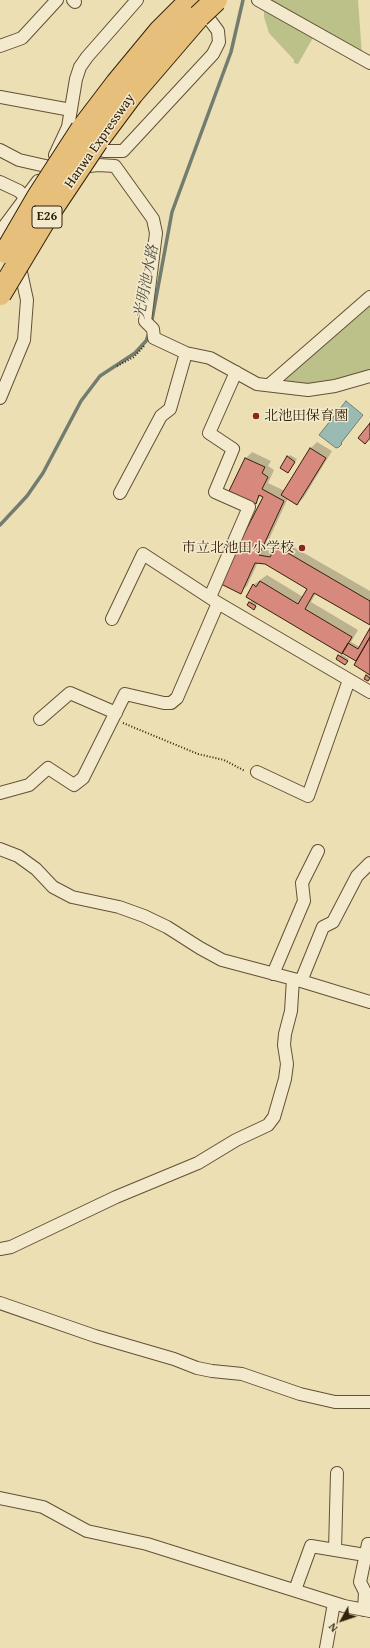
<!DOCTYPE html>
<html>
<head>
<meta charset="utf-8">
<style>
  body { margin:0 }
  #map { position:relative; width:370px; height:1648px; overflow:hidden; background:#ecdfb3; font-family:"Gentium Book Plus",serif }
  canvas { display:block }
  .north { position:absolute; left:322px; top:1600px; width:40px; height:40px; -webkit-text-stroke:3px #f3eace; paint-order:stroke; rotate:230deg; font-size:11px; font-weight:700; line-height:16px; text-align:center; color:#35210b }
  .north::after { content:''; display:block; margin:auto; width:14px; height:18px; background:#35210b; clip-path:polygon(50% 0,100% 100%,50% 72%,0 100%) }
</style>
</head>
<body>
<div id="map">
<canvas width="370" height="1648"></canvas>
<div class="north">N</div>
</div>
<script>
const g = document.querySelector('canvas').getContext('2d');
g.lineJoin = 'round';
function paint(path, color) { g.fillStyle = color; g.fill(path, 'evenodd'); }
const poly = rows => new Path2D(rows.map(r => 'M' + r).join(''));
function stroke(path, color, width, dash) { g.strokeStyle = color; g.lineWidth = width; g.lineCap = dash ? 'butt' : 'round'; g.setLineDash(dash || []); g.stroke(path); }
function drawText(font, color, halo, rows, align = 'center') {
  g.font = font + ' "Gentium Book Plus","Noto Serif JP",serif'; g.lineWidth = 3; g.setLineDash([]); g.textBaseline = 'middle'; g.strokeStyle = halo; g.fillStyle = color; for (const [text, x, y, turn = 0] of rows) {
    g.save(); g.translate(x, y); g.rotate((+turn || 0) * Math.PI / 180); g.textAlign = isNaN(turn) ? turn : align; if (halo) g.strokeText(text, 0, 0); g.fillText(text, 0, 0); g.restore();
  }
}
paint(poly([
  [264,0,358,0,362,55],
  [264,8,314,36,298,64,294,63,294,60,269,33,264,17],
  [370,305,370,371,366,374,309,384,287,383,286,378]
]), '#bcc18a');
const water = poly([
  [346,401,363,415,341,443,342,444,339,447,336,448,319,435,346,401]
]);
paint(water, '#9abbb4');
stroke(water, '#727d70', 1);
paint(poly([
  [317,442,332,451,304,497,297,504,288,498,265,548,275,550,283,541,370,591,370,624,316,593,311,602,358,630,351,642,360,647,370,630,370,678,368,680,366,676,369,673,359,657,356,660,258,603,254,608,249,603,253,599,253,585,267,575,303,597,308,589,266,563,258,562,247,586,240,592,264,496,262,495,255,502,231,491,246,458,252,452,271,461,268,466,274,470,268,483,285,491,311,448],
  [290,455,297,459,288,472,288,457],
  [341,654,349,659,347,662,339,656]
]), '#0003');
stroke(poly([
  [151,325,172,212,231,52,243,0],
  [0,525,27,496,43,473,81,401,100,376,135,353,146,341,149,333]
]), '#727d70', 3.5);
const building = poly([
  [370,423,370,438,365,444,358,438,370,423],
  [310,448,326,458,297,505,281,495,310,448],
  [287,456,295,462,288,473,280,468,287,456],
  [245,458,265,467,262,473,268,477,262,489,284,501,259,555,270,557,276,546,370,601,370,625,314,593,305,609,352,637,342,654,246,597,253,584,256,587,260,581,298,604,307,589,265,564,255,563,241,594,219,583,263,497,259,495,256,504,229,491,245,458],
  [249,602,256,606,254,610,247,605,249,602],
  [370,628,370,637,356,661,342,653,348,643,358,649,370,628],
  [370,637,370,675,354,665,370,637],
  [338,655,348,661,345,665,336,659,338,655],
  [366,675,370,678,368,681,364,679,366,675]
]);
paint(building, '#d6897c');
stroke(building, '#35210b', 1);
const street = poly([
  [73,0,75,2],
  [258,0,370,63],
  [0,46,22,38,57,0],
  [0,97,71,110],
  [89,143,104,151,123,151,213,54,219,42,218,31,201,8],
  [0,150,19,160,50,167,72,168,98,165,115,166,153,219,156,233,145,321,153,329,154,338,186,353,210,358,257,384,308,390,335,386,370,376],
  [55,155,68,127,76,79,80,67,87,57,137,0],
  [0,182,19,191,25,197],
  [0,232,38,181],
  [269,385,370,297],
  [0,398,24,340,27,300,19,263],
  [120,493,161,416,170,409,186,353],
  [210,597,249,507,215,492,233,449,209,433,236,372],
  [112,619,143,554,218,603,370,692],
  [40,719,70,693,116,713],
  [257,772,308,796,349,680],
  [0,793,29,785,48,768,74,785,83,778,125,694,164,703,171,703,177,698,218,603],
  [0,849,18,856,36,869,53,887,72,897,119,907,144,916,167,927,200,948,222,960,301,981,370,1002],
  [273,974,304,901,302,883,318,851],
  [301,981,323,927,333,922,357,876,370,863],
  [0,1249,11,1247,116,1197,198,1163,236,1140,268,1125,274,1117,285,1079,287,1064,284,1045,285,1034,291,1011,293,979],
  [0,1303,95,1336,174,1359,197,1368,212,1371,242,1374,300,1394,335,1402,370,1402],
  [0,1498,43,1507,87,1531,147,1544,344,1606,370,1611],
  [335,1550,337,1473],
  [295,1590,311,1546,365,1555],
  [364,1610,365,1592,360,1582,368,1544,370,1544],
  [326,1648,334,1603]
]);
const highway = poly([
  [82,129,117,83,160,31,191,0],
  [97,141,132,94,199,16]
]);
stroke(street, '#635035', 14);
stroke(highway, '#35210b', 24);
stroke(poly([
  [117,366,134,357,145,345],
  [123,723,198,754,224,760,245,771]
]), '#35210b', 2, [1, 2]);
stroke(street, '#f3eace', 12);
stroke(highway, '#e6c07a', 22);
const highwayBridge = poly([
  [199,16,216,0],
  [6,252,38,197,82,129],
  [0,294,45,219,97,141]
]);
stroke(highwayBridge, '#35210b', 24, []);
stroke(highwayBridge, '#e6c07a', 22);
for (const [x, y, r, color] of [
  [256,416,4,"#8f2418"],
  [302,548,4,"#8f2418"]
]) { const dot = new Path2D(); dot.arc(x, y, r, 0, 2 * Math.PI); g.fillStyle = color; g.fill(dot); stroke(dot, '#f3eace', 1.5); }
for (const [x, y, w] of [
  [47,217,30]
]) { const box = new Path2D(); box.roundRect(x - w / 2, y - 11, w, 22, 3); g.fillStyle = '#f3eace'; g.fill(box); stroke(box, '#35210b', 1); }
drawText('bold 13px', '#35210b', null, [
  ["E26",47,217]
]);
drawText('14px', '#35210b', '#f3eace', [
  ["Hanwa Expressway",100,141,-55]
]);
drawText('14px', '#35210b', '#f3eace', [
  ["北池田保育園",264,416],
  ["市立北池田小学校",294,548,"right"]
], 'left');
drawText('italic 15px', '#534f3e', '#f3eace', [
  ["光明池水路",147,282,-79]
]);
</script>
</body>
</html>
